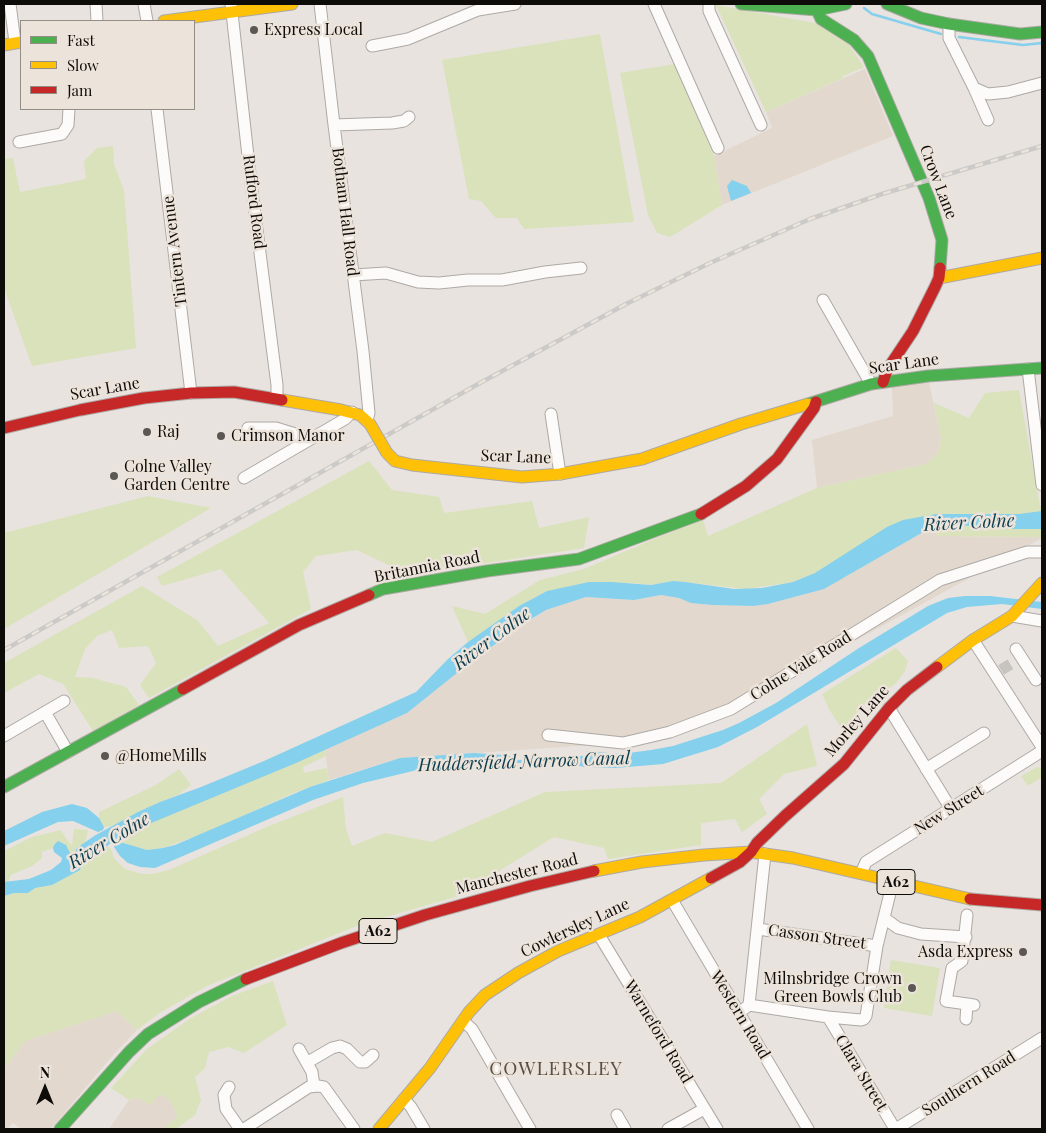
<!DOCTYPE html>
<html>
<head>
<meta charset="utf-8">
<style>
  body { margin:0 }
  #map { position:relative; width:1046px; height:1133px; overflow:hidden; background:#e8e3de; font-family:"Playfair Display",serif }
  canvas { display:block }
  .frame { position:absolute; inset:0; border:5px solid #0e0c09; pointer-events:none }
  .legend { position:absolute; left:20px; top:20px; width:175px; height:90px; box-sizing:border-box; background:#ece3da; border:1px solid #938d86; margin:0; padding:6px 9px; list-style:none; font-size:15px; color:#0e0c09 }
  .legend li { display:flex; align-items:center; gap:10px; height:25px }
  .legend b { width:25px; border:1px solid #938d86 }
  .north { position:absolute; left:20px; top:1063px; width:50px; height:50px; -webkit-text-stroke:4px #ece3da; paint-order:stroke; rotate:0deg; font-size:14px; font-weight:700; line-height:20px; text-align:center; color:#0e0c09 }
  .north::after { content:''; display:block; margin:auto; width:18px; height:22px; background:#0e0c09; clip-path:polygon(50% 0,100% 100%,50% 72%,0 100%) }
</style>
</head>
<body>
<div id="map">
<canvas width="1046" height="1133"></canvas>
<div class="frame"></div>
<ul class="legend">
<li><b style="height:6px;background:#4caf50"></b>Fast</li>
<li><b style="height:6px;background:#ffc107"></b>Slow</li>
<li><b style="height:6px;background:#c62828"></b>Jam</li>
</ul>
<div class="north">N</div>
</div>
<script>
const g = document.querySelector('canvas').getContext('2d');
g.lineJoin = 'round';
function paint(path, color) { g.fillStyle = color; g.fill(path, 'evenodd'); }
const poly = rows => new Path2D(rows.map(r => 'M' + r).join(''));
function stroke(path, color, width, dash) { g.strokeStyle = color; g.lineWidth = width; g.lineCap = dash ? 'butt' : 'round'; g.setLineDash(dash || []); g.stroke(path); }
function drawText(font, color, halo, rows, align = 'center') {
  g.font = font + ' "Playfair Display",serif'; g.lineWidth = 5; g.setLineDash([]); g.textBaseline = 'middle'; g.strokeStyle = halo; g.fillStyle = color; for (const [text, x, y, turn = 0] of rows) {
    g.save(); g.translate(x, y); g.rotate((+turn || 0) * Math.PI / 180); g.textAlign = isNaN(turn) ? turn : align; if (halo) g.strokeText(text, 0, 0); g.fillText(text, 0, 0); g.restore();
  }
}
paint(poly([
  [865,69,893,136,722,205,714,156,772,128,766,112],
  [929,382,941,438,938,453,926,464,817,488,812,440,893,416,892,385],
  [929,529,939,536,1042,537,1042,538,735,707,623,743,400,758,329,780,325,750,407,713,477,657,546,610,586,597,634,600,661,595,679,598,692,603,712,605,753,606,768,604,810,593,843,578],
  [117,1011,137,1030,113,1055,51,1129,21,1129,13,1123,7,1129,4,1129,4,1069,25,1041],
  [160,1094,171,1101,178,1116,164,1129,109,1129,129,1100]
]), '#e2d8cd');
paint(poly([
  [716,5,815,23,849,45,864,67,843,76,843,78,766,112],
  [600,34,634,222,524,229,517,218,496,218,481,201,469,199,442,60],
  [675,64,714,156,722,205,670,237,657,233,648,215,620,73],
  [113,146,114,164,124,190,136,348,32,366,4,288,4,159,13,158,20,192,86,179,84,161,97,148],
  [1019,390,1040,506,1042,505,1042,537,939,536,929,529,903,520,815,573,793,582,746,589,673,581,651,585,634,583,547,591,519,606,468,642,452,606,485,614,540,580,584,569,659,537,703,520,708,536,817,488,926,464,938,453,941,438,934,403,969,418,985,393],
  [369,461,392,490,439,497,444,513,532,501,539,528,589,517,584,548,409,575,357,550,316,556,303,572,311,609,149,698,140,685,156,663,148,646,119,648,112,630,97,636,85,649,75,677,93,678,126,687,139,705,93,731,63,684,39,674,4,693,4,663,142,586,197,620,218,646,269,623,221,569,162,586,157,577],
  [148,496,211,508,4,629,4,533],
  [896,648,908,661,905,671,896,683,880,696,866,702,856,714,857,731,850,740,830,711,822,694],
  [807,724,817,766,784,774,759,799,767,814,742,832,735,819,701,823,701,845,608,859,604,848,554,837,502,869,479,890,362,924,207,986,161,1012,137,1030,117,1011,25,1041,4,1069,4,896,14,893,28,893,35,888,52,885,80,870,81,866,108,846,111,849,114,858,125,869,142,874,152,874,169,870,269,826,343,797,346,829,352,846,385,833,432,842,545,792,721,783],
  [325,750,326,756,303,767,304,773,327,768,329,780,291,794,210,831,163,848,147,850,120,842,120,836,129,832],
  [1037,767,1042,768,1042,777,1028,786,1021,776],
  [179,769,191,785,178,795,160,802,112,826,104,827,99,818,99,812,156,785],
  [74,829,88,830,85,844,77,848,74,853,70,854,54,845,53,848,42,852,42,858,32,866,11,875,8,882,4,882,4,851,32,837,61,830,67,840,72,845],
  [891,960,940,968,932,1016,884,1008],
  [273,981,287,1025,244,1053,228,1047,209,1052,205,1068,195,1077,201,1100,195,1115,176,1129,164,1129,177,1116,171,1101,160,1094,150,1105,138,1098,129,1100,111,1088,147,1049,191,1018,232,996]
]), '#dae2bb');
paint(poly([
  [732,180,747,186,751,193,731,201,727,186],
  [1042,511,1042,529,1005,529,948,524,932,527,824,589,768,604,753,606,712,605,691,603,679,598,661,595,634,600,586,597,546,610,528,621,477,657,407,713,296,763,120,836,81,866,80,870,52,885,35,888,28,893,14,893,4,896,4,882,29,879,51,870,61,862,62,858,54,852,53,848,54,845,58,841,66,845,70,853,74,853,77,848,94,836,138,812,160,802,201,787,264,761,416,692,448,659,468,642,519,606,547,591,589,582,611,582,651,585,673,581,685,582,734,589,762,588,793,582,815,573,887,527,903,520,936,514,1019,514],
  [965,596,990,596,1042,602,1042,609,1002,604,967,607,947,613,757,727,718,747,663,764,615,768,585,767,563,763,517,763,511,768,417,770,363,783,313,800,155,868,140,867,128,863,120,856,114,847,116,843,120,842,147,850,163,848,175,845,310,787,400,758,474,753,504,755,510,756,516,760,562,759,572,756,588,756,590,755,586,751,621,754,651,750,673,746,723,730,739,723,776,703,859,648,928,606,948,598],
  [72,804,87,808,99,818,104,827,103,830,98,832,73,821,58,822,4,846,4,831,42,812]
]), '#84d0ed');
stroke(poly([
  [864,8,872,14,941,34],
  [959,37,1023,45,1042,43]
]), '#84d0ed', 2.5);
stroke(poly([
  [1001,670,1011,664]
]), '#c7c3be', 11, [11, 5.5]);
const street = poly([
  [10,4,15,42],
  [96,4,97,21],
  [144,4,147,21],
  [231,4,251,183,277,385,277,399],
  [320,4,334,125,363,351,369,413,367,421],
  [654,4,718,148],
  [709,4,709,11,761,125],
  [949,24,949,38,974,88,988,94,1008,92,1042,83],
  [372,46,408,39,478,10,515,4],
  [974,88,988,120],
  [157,109,191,393],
  [334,125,392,123,404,121,409,117],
  [19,142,62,134,68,125,69,109],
  [353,275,386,273,418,282,439,283,468,280,502,280,545,272,581,268],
  [823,300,871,384],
  [1028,369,1042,485],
  [551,414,560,474],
  [248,428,276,428,302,436,309,440],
  [244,478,345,419,352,412],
  [1012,616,1042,621],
  [973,640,1042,747],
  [1016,649,1036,680],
  [889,708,951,809],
  [45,712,68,752],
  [548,735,623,743,670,732,731,709,940,580,1027,552,1042,552],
  [4,736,64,701],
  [926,769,984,733],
  [861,873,866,862,1042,751],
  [672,900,808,1129],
  [967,915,962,961,952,968,946,1001,974,1005],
  [884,918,898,928,921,934,966,937],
  [758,929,877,946],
  [599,935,717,1129],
  [749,1005,828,1017,861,1020,864,1019,866,1016,877,946,893,881],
  [744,1009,749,1005,765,854],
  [828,1017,895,1129],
  [966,1019,967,1004],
  [463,1021,472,1029,530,1129],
  [299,1049,312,1072,314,1086],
  [308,1062,332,1048,340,1046,347,1049,360,1062,365,1062,373,1055],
  [229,1087,224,1095,226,1109,240,1129],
  [404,1099,411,1107,424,1129],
  [617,1115,625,1129],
  [244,1129,309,1087,318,1086,324,1087,354,1129],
  [668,1129,704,1109],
  [896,1129,1042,1038]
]);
const fast = poly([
  [741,4,817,10,846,4],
  [887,4,921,18,949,24,1020,34,1042,32],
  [817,10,821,19,854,40,868,56,929,198,942,240,940,268],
  [808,404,871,384,928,376,1042,368],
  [369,595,383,589,487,571,579,559,701,514],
  [4,787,183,689],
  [60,1129,129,1052,148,1034,199,1002,246,979]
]);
const slow = poly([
  [164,21,292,4],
  [4,45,21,42],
  [939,278,1042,258],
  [282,400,341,410,360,415,370,424],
  [387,453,395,461,412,465,522,477,560,474,642,459,741,424,808,404],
  [937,667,973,640,1012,616,1042,583],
  [594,871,642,862,704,855,751,852,793,858,970,899],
  [379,1129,430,1068,469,1012,485,995,518,973,558,951,640,917,711,878]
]);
const jam = poly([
  [883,382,887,370,913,331,935,287,939,278,940,268],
  [4,428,80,410,144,398,191,393,234,392,282,400],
  [701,514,746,486,777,459,814,408,816,402],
  [183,689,299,625,369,595],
  [711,878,740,862,751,852,757,843,785,816,844,764,889,708,907,690,937,667],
  [970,899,1042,905],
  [246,979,341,943,425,915,530,886,594,871]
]);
stroke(street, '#ada9a5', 13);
stroke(fast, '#ada9a5', 13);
stroke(slow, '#ada9a5', 13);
stroke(jam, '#ada9a5', 13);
stroke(street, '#fcfbfa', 11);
stroke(fast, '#4caf50', 11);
stroke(slow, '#ffc107', 11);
stroke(jam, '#c62828', 11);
const rail = poly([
  [4,650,480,383,628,303,710,263,810,219,882,194,1042,146]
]);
stroke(rail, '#cbcac8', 4.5);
stroke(rail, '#ece3da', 2.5, [8]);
const slowBridge = poly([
  [370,424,387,453]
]);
stroke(slowBridge, '#ada9a5', 13, []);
stroke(slowBridge, '#ffc107', 11);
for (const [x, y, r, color] of [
  [254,30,5,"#5a5754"],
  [147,432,5,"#5a5754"],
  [221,436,5,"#5a5754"],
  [114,476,5,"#5a5754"],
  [105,756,5,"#5a5754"],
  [1023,952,5,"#5a5754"],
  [912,988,5,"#5a5754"]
]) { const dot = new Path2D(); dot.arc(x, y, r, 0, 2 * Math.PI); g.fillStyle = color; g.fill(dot); stroke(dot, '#ece3da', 2); }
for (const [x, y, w] of [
  [896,882,38],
  [378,931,38]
]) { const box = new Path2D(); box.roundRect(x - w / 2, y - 12.5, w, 25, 4); g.fillStyle = '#ece3da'; g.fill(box); stroke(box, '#0e0c09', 1); }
drawText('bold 15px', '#0e0c09', null, [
  ["A62",896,882],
  ["A62",378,931]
]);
drawText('16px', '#0e0c09', '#ece3da', [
  ["Express Local",264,30],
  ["Raj",157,432],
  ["Crimson Manor",231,436],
  ["Colne Valley",124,467],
  ["Garden Centre",124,485],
  ["@HomeMills",115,756],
  ["Asda Express",1013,952,"right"],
  ["Milnsbridge Crown",902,979,"right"],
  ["Green Bowls Club",902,997,"right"]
], 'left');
drawText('16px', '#0e0c09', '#ece3da', [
  ["Crow Lane",938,182,69],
  ["Rufford Road",254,202,83],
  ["Botham Hall Road",345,212,83],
  ["Tintern Avenue",175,251,-97],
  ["Scar Lane",904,364,-8],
  ["Scar Lane",105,389,-10],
  ["Scar Lane",516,457,2],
  ["Britannia Road",427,567,-11],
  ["Colne Vale Road",801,666,-32],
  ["Morley Lane",857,721,-49],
  ["New Street",949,810,-32],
  ["Manchester Road",517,874,-14],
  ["Cowlersley Lane",575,928,-25],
  ["Casson Street",817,937,8],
  ["Western Road",740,1015,59],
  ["Warneford Road",658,1032,59],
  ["Clara Street",861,1073,59],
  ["Southern Road",969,1084,-32]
]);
drawText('italic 18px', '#093c4d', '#ece3da', [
  ["River Colne",969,523,-3],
  ["River Colne",492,639,-37],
  ["Huddersfield Narrow Canal",524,762,-2],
  ["River Colne",109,841,-31]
]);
g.letterSpacing = '1px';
drawText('19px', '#575048', '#ece3da', [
  ["COWLERSLEY",556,1069]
]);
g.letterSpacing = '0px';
</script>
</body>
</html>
